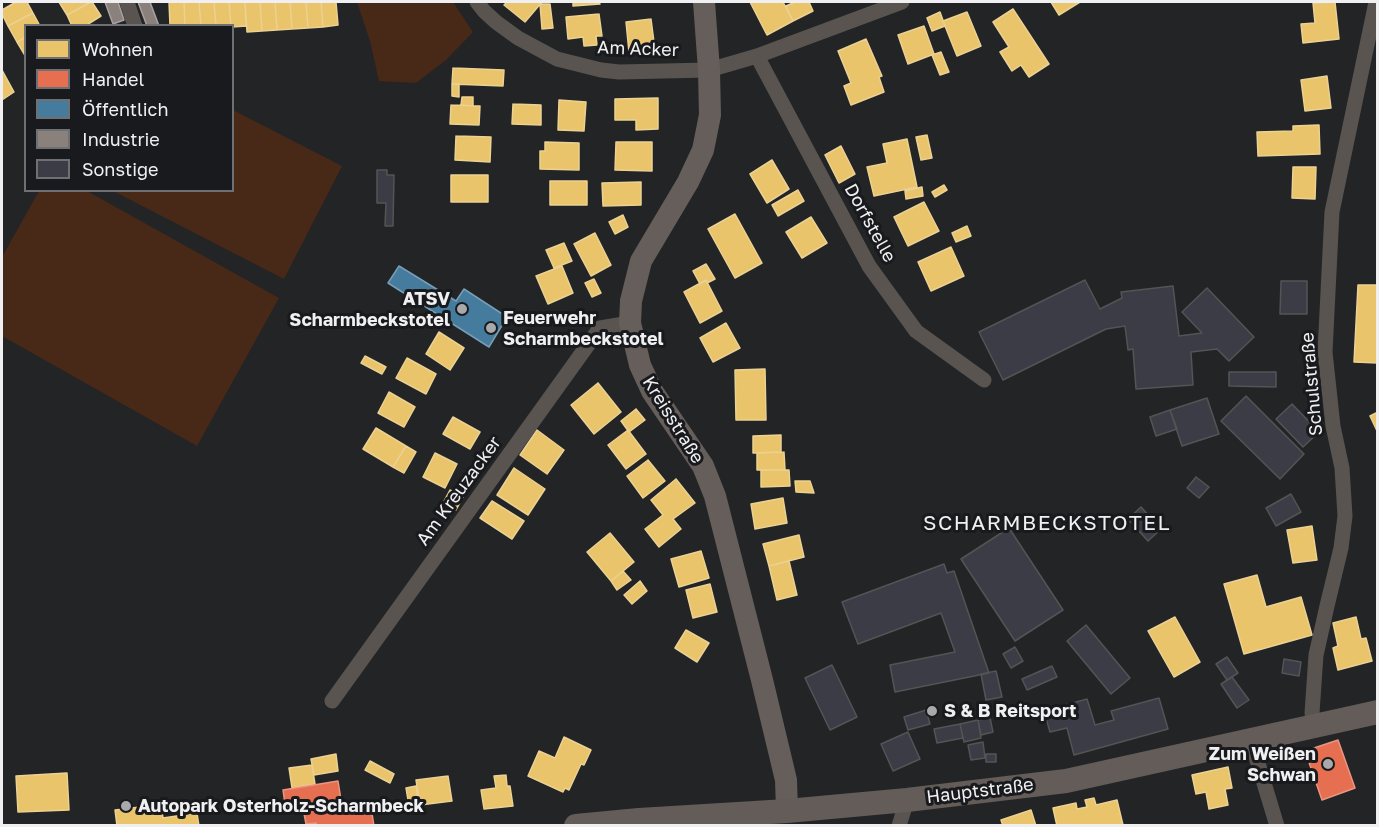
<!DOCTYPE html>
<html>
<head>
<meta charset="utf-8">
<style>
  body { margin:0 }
  #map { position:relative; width:1379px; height:827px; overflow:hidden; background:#232426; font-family:"Golos Text",sans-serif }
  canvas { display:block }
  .frame { position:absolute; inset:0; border:3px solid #f0f0f3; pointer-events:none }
  .legend { position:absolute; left:24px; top:24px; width:210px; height:168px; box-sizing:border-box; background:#191a1d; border:2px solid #6f7073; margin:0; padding:8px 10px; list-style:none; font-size:18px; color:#f0f0f3 }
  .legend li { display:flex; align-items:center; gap:12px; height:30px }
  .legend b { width:30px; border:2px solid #6f7073 }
</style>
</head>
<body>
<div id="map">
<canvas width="1379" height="827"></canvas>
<div class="frame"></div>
<ul class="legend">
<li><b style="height:16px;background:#e9c46a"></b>Wohnen</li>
<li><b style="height:16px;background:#e76f51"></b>Handel</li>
<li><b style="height:16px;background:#457b9d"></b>Öffentlich</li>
<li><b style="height:16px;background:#8a817c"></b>Industrie</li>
<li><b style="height:16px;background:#3b3c46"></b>Sonstige</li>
</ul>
</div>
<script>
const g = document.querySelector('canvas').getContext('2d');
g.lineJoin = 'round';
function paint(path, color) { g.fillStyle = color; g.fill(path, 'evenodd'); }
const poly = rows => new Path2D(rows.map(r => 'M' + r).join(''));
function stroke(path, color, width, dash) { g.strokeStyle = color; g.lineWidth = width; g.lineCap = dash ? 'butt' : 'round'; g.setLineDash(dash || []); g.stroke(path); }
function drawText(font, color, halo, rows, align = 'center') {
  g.font = font + ' "Golos Text",sans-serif'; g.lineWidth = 6; g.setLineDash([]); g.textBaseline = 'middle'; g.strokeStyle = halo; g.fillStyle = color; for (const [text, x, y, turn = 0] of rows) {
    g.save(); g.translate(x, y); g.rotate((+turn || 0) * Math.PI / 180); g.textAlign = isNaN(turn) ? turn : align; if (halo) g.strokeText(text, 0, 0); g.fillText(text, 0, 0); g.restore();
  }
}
paint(poly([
  [357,2,453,2,473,32,446,60,416,83,379,81,370,41],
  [233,110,342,166,284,279,113,191,232,190],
  [39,191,87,191,279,298,197,446,2,336,2,257]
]), '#482817');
const homes = poly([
  [16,2,27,2,33,13,8,26,2,14,2,10,16,2],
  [59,2,91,2,67,15,59,2],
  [91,2,92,2,101,16,85,26,72,26,67,15,91,2],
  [169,2,184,2,185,26,170,26,169,2],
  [184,2,199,2,201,26,185,26,184,2],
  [199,2,214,2,216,26,201,26,199,2],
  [214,2,229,2,231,26,216,26,214,2],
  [229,2,245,2,246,26,232,27,232,26,231,26,229,2],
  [245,2,260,2,262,31,247,32,245,2],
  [260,2,275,2,277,30,262,31,260,2],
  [275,2,290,2,292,29,277,30,275,2],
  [290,2,306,2,308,28,292,29,290,2],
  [306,2,321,2,323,27,308,28,306,2],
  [321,2,336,2,338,25,323,27,321,2],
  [507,2,542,2,525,22,504,5,507,2],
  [573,2,599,2,600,4,573,6,573,2],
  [750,2,783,2,793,21,767,35,750,2],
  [795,2,809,2,813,11,793,21,786,6,795,2],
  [1051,2,1080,2,1059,15,1051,2],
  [1335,2,1339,39,1303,43,1301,24,1315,23,1313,3,1335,2],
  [540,4,550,4,553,28,542,29,540,4],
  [1013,9,1049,64,1029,77,1021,65,1012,71,1000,52,1009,47,993,22,1013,9],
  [940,12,945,26,932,31,927,18,940,12],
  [967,12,981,46,957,56,943,21,967,12],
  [33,13,40,26,26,26,26,37,17,42,8,26,33,13],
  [599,14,602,36,596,36,597,45,584,46,583,37,568,39,566,17,599,14],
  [651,19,655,50,629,52,626,22,651,19],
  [924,26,934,54,908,64,898,35,924,26],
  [26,37,26,57,17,42,26,37],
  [866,39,882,76,879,77,884,92,851,105,844,86,851,83,838,51,866,39],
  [941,52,949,72,940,75,932,55,941,52],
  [453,68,504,70,503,86,452,84,453,68],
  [2,70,14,92,2,100,2,70],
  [1327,76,1331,108,1305,111,1301,80,1327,76],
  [452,84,459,84,459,97,452,96,452,84],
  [462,97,473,97,473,106,461,105,462,97],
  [658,98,658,129,636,130,636,120,615,120,615,99,658,98],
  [559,100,586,102,584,131,558,130,559,100],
  [513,104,541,105,541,125,512,124,513,104],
  [451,105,480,106,479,125,450,124,451,105],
  [1319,125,1320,154,1258,156,1257,132,1293,131,1293,126,1319,125],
  [927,135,932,158,921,160,916,137,927,135],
  [456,136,491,137,490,162,455,160,456,136],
  [907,139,917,187,874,196,867,167,887,163,883,144,907,139],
  [545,142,579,143,579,170,540,169,540,151,545,151,545,142],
  [616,142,652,142,652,171,615,170,616,142],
  [841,146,855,174,839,183,825,155,841,146],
  [772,160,789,189,767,203,750,174,772,160],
  [1293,167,1316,167,1315,199,1292,198,1293,167],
  [451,175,488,175,488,202,451,202,451,175],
  [550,181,587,181,587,205,550,205,550,181],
  [641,182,641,205,603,206,602,183,641,182],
  [944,185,947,190,935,197,932,192,944,185],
  [922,187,923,196,906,199,905,191,922,187],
  [798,190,804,201,778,216,772,205,798,190],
  [924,202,939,231,908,246,894,217,924,202],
  [735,214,762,263,735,278,708,229,735,214],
  [623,215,628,227,615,234,609,222,623,215],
  [811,217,827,243,802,258,786,232,811,217],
  [967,226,971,236,956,242,952,233,967,226],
  [595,233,611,265,591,276,574,244,595,233],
  [564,243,572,261,554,268,546,250,564,243],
  [951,247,964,276,931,291,918,262,951,247],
  [706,264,715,279,707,283,706,280,700,284,693,271,706,264],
  [562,266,573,293,548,304,536,276,562,266],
  [594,279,601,293,592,297,585,283,594,279],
  [706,280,722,311,700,323,684,292,706,280],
  [1358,285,1378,285,1378,363,1354,362,1358,285],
  [726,323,740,348,713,362,700,338,726,323],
  [439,332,464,348,450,370,426,354,439,332],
  [365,356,386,367,382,374,361,363,365,356],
  [407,358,436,374,426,394,396,378,407,358],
  [765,369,766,420,736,420,735,370,765,369],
  [598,383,621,412,594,434,571,405,598,383],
  [389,392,415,407,404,427,378,413,389,392],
  [636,409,645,420,629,432,621,421,636,409],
  [1378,412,1378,433,1370,416,1378,412],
  [453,417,480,432,470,449,443,434,453,417],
  [376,428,406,446,393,467,363,449,376,428],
  [537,430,564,450,547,474,520,455,537,430],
  [628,430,646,454,626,469,608,445,628,430],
  [781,435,781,452,753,453,753,436,781,435],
  [406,446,416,452,404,473,393,467,406,446],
  [784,452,785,470,757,470,757,453,784,452],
  [435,453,457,464,445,488,423,477,435,453],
  [648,460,665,481,643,498,627,476,648,460],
  [514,468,545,489,528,515,497,495,514,468],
  [761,470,789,470,790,486,761,487,761,470],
  [676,479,695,503,673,519,681,529,659,547,645,529,663,515,651,500,676,479],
  [795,481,810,481,814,493,796,492,795,481],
  [450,490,463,497,456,510,443,503,450,490],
  [783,498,787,523,755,529,751,504,783,498],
  [492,501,524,521,512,539,480,518,492,501],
  [1312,526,1317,560,1293,563,1287,530,1312,526],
  [610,533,634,562,611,581,587,552,610,533],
  [799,535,804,557,769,566,763,544,799,535],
  [701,551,709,578,679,587,671,559,701,551],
  [789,561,797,595,777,600,769,566,789,561],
  [623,571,631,580,617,590,611,581,623,571],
  [1257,575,1266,607,1301,597,1312,635,1244,654,1224,584,1257,575],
  [640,581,647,591,632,604,624,595,640,581],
  [710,584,717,612,693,618,686,590,710,584],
  [1175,617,1200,662,1174,677,1148,631,1175,617],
  [1356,617,1361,639,1366,638,1372,661,1338,670,1333,648,1338,646,1333,623,1356,617],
  [686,630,709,643,697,662,675,648,686,630],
  [564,737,591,750,584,765,581,764,569,790,565,788,563,792,528,776,539,751,555,758,564,737],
  [336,754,338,771,314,775,311,759,336,754],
  [370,761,394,774,390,783,365,770,370,761],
  [312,765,315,784,292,788,289,768,312,765],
  [1228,767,1232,788,1225,789,1228,805,1209,809,1206,792,1196,794,1192,775,1228,767],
  [67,773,69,810,18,812,16,776,67,773],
  [506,775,507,786,510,786,513,806,484,809,481,790,496,788,494,776,506,775],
  [448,776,452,801,420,805,416,780,448,776],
  [416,786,419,805,409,806,406,788,416,786],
  [1094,798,1096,805,1117,800,1123,825,1057,826,1053,808,1076,803,1077,809,1087,807,1085,800,1094,798],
  [140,807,141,814,162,811,163,818,197,813,199,826,117,826,115,810,140,807],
  [1031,810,1036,826,1003,826,1001,820,1031,810]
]);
paint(homes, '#e9c46a');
stroke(homes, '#ebd193', 1.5);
const shops = poly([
  [1338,740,1355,788,1322,800,1305,751,1338,740],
  [338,781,342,806,370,801,374,826,317,826,316,823,306,824,303,808,286,811,283,790,338,781]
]);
paint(shops, '#e76f51');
stroke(shops, '#ea9682', 1.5);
const public = poly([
  [399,266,456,301,464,289,507,317,489,347,388,283,399,266]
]);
paint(public, '#457b9d');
stroke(public, '#789eb7', 1.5);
const industry = poly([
  [105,2,118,2,124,20,113,24,105,2],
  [138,2,150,2,159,26,147,26,138,2]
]);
paint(industry, '#8a817c');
stroke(industry, '#a9a2a0', 1.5);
const building = poly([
  [377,170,387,170,387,175,394,175,393,226,385,226,386,203,377,203,377,170],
  [1085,280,1100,309,1122,298,1121,292,1173,286,1179,336,1202,333,1182,312,1207,288,1254,337,1229,361,1217,349,1191,352,1193,385,1136,389,1133,349,1128,350,1125,326,1106,329,1003,380,979,332,1085,280],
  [1281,281,1307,281,1307,314,1280,314,1281,281],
  [1229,372,1276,372,1276,387,1229,386,1229,372],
  [1246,396,1304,454,1280,479,1221,421,1246,396],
  [1207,398,1219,434,1182,446,1170,410,1207,398],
  [1292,404,1319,432,1303,447,1276,419,1292,404],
  [1170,410,1177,429,1156,436,1150,417,1170,410],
  [1196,477,1209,487,1199,498,1187,488,1196,477],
  [1291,494,1301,512,1276,526,1266,508,1291,494],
  [1141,507,1161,529,1148,541,1128,519,1141,507],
  [1009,528,1063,610,1015,641,961,559,1009,528],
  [944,564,947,573,954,571,989,673,895,692,890,665,955,652,941,613,858,644,842,602,944,564],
  [1086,625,1130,678,1111,694,1067,641,1086,625],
  [1015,647,1023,661,1011,668,1003,654,1015,647],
  [1227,657,1238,673,1227,680,1216,664,1227,657],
  [1284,659,1301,662,1299,676,1282,673,1284,659],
  [832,665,857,717,830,730,805,678,832,665],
  [1052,666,1057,677,1027,690,1022,679,1052,666],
  [996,671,1002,697,986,700,981,674,996,671],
  [1232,677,1249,700,1237,708,1221,684,1232,677],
  [1159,698,1168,729,1074,755,1067,728,1050,732,1044,711,1087,699,1095,725,1114,720,1111,711,1159,698],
  [926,710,930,724,908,730,904,717,926,710],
  [990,718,993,732,981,735,978,720,990,718],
  [978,720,981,738,964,742,960,724,978,720],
  [960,724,963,738,937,743,934,729,960,724],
  [908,732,920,759,893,771,881,744,908,732],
  [983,742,985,758,971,760,968,745,983,742],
  [986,754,996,754,996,762,986,762,986,754]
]);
paint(building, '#3b3c46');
stroke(building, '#535455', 1.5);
stroke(poly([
  [127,2,135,26],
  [477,2,484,11,496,22,518,38,557,59,601,70,619,72,709,70,757,56,902,2],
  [757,56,869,266,916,331,984,380],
  [332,701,600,328,630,323],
  [1315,727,1312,713,1316,655,1327,606,1341,548,1345,516,1342,468,1333,426,1325,352,1332,212,1376,2],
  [1251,740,1277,826],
  [899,826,907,800]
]), '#595450', 15);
stroke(poly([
  [704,2,709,70,710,115,703,150,688,182,641,261,631,301,630,323,640,365,652,391,703,466,715,496,762,680,786,780,787,811]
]), '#665e5a', 22);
stroke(poly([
  [576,826,639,820,787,811,907,800,1066,781,1378,712]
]), '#645c59', 24);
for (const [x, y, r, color] of [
  [462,309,6,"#a8a9ab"],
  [491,328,6,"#a8a9ab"],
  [932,711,6,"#a8a9ab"],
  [1328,764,6,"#a8a9ab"],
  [126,806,6,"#a8a9ab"]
]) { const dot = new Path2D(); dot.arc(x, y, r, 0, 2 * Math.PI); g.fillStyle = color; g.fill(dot); stroke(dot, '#191a1d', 2); }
drawText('18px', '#f0f0f3', '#191a1d', [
  ["Am Acker",638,49,2],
  ["Dorfstelle",870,223,61],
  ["Schulstraße",1312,384,-95],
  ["Kreisstraße",673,420,58],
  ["Am Kreuzacker",459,491,-54],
  ["Hauptstraße",980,791,-7]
]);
drawText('bold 18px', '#f0f0f3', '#191a1d', [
  ["ATSV",450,299,"right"],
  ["Scharmbeckstotel",450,320,"right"],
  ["Feuerwehr",503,318],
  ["Scharmbeckstotel",503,339],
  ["S & B Reitsport",944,711],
  ["Zum Weißen",1316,754,"right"],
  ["Schwan",1316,775,"right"],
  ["Autopark Osterholz-Scharmbeck",138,806]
], 'left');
g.letterSpacing = '1.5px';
drawText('21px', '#f0f0f3', '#191a1d', [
  ["SCHARMBECKSTOTEL",1047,523]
]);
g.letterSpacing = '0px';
</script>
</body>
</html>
